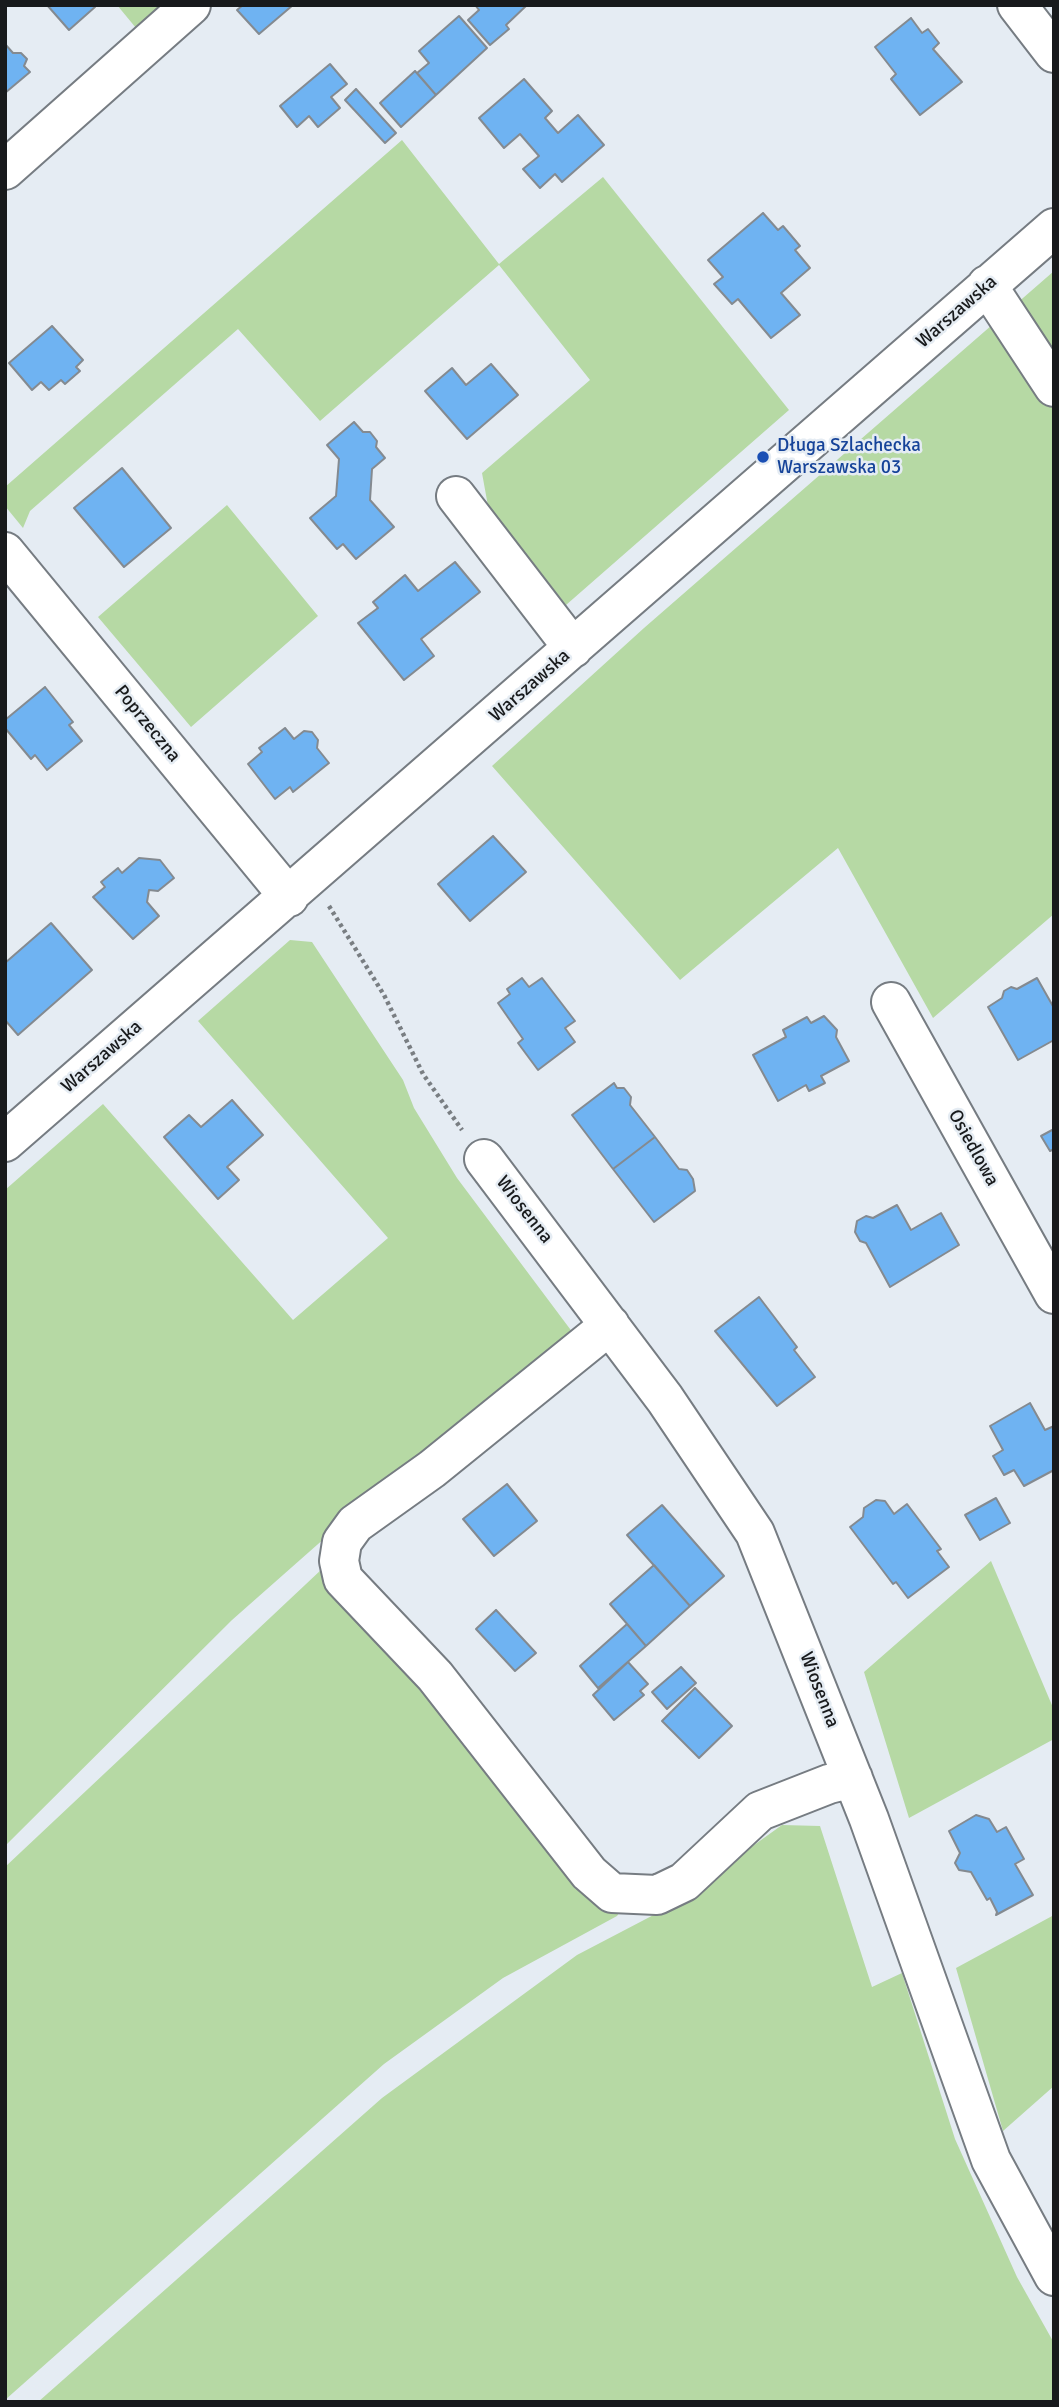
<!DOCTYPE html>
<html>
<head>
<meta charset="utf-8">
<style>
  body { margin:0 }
  #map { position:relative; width:1059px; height:2407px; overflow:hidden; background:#e5ecf3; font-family:Signika,sans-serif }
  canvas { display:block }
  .frame { position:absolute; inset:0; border:7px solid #181a1c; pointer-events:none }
</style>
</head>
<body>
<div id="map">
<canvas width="1059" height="2407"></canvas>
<div class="frame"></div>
</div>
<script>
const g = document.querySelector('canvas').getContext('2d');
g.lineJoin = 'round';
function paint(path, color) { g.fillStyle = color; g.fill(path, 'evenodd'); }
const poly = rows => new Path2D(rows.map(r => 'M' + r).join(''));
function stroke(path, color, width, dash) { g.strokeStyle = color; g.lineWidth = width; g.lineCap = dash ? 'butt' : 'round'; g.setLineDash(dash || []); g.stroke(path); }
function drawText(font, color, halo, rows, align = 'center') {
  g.font = font + ' Signika,sans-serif'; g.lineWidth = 5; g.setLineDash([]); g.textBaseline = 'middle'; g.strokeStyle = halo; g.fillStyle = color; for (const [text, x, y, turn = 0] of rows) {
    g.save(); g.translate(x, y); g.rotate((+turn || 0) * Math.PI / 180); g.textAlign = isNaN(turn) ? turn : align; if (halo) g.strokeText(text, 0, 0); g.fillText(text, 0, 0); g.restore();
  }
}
paint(poly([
  [117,5,162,5,136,28],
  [402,140,499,264,603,177,789,410,566,605,488,506,482,473,590,380,499,265,320,421,238,329,30,511,23,528,5,506,5,487],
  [1054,271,1054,914,933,1018,838,848,680,980,492,766,644,628],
  [227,505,318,616,191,727,98,617],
  [290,940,312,942,403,1080,414,1108,457,1178,573,1333,343,1522,232,1620,5,1846,5,1190,103,1104,293,1320,388,1238,198,1021],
  [991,1561,1054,1710,1054,1739,909,1818,864,1672],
  [322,1569,622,1909,617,1916,503,1978,384,2064,5,2400,5,1867],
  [782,1825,820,1826,872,1987,902,1973,955,2139,1017,2277,1054,2343,1054,2402,38,2402,382,2098,577,1955,665,1909],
  [1054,1915,1054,2086,1003,2131,956,1968]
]), '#b6d9a4');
const building = poly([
  [47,5,93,5,95,7,69,30,47,5],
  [243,5,293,5,259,34,237,10,243,5],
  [475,5,527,5,506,25,509,29,490,45,468,20,479,10,475,5],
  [459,16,487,48,436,95,417,73,429,63,419,51,459,16],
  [911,18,922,33,928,29,939,43,933,49,962,82,920,115,891,79,896,74,875,47,911,18],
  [5,44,13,53,21,53,27,59,24,66,30,72,5,93,5,44],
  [330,64,347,84,331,97,340,108,318,127,309,116,297,127,280,106,330,64],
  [415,71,436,95,401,127,380,103,415,71],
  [524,79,552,111,545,118,558,133,578,115,604,145,562,182,555,174,540,188,523,169,539,156,520,134,504,148,479,118,524,79],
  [356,89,396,133,385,143,345,100,356,89],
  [763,213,778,230,783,226,800,246,795,250,810,268,781,293,800,315,771,338,738,299,732,304,714,284,723,277,708,260,763,213],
  [52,326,83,360,76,367,80,371,65,384,61,380,49,390,41,382,32,390,9,363,52,326],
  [491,364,518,395,467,439,425,391,452,368,466,385,491,364],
  [354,422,363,432,370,432,377,441,376,447,385,458,372,469,370,500,394,527,356,559,343,544,337,549,310,518,336,496,339,459,327,445,354,422],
  [122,468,171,528,124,567,74,508,122,468],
  [455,562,480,592,421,639,434,656,404,680,358,623,378,608,373,602,405,575,418,591,455,562],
  [45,687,73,722,69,725,82,741,47,770,35,755,31,759,5,728,5,720,45,687],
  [285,728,294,739,304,731,312,732,318,740,317,748,329,763,293,792,290,787,275,799,248,764,262,752,259,748,285,728],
  [493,836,526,872,470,921,438,884,493,836],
  [139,858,160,860,174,878,158,891,149,890,147,902,159,916,133,939,93,897,105,887,101,882,118,868,122,873,139,858],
  [51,923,92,970,18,1035,5,1020,5,963,51,923],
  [522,978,529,987,542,978,575,1021,565,1028,575,1042,538,1070,518,1043,523,1039,498,1003,510,994,507,989,522,978],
  [1037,978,1054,1008,1054,1040,1018,1060,988,1007,1002,998,1004,991,1011,987,1017,989,1037,978],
  [824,1016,837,1030,836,1037,849,1061,821,1076,825,1083,809,1091,806,1085,778,1101,753,1055,786,1037,783,1030,807,1017,811,1023,824,1016],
  [614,1083,617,1088,624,1088,631,1097,630,1105,655,1137,613,1169,572,1115,614,1083],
  [232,1100,263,1135,227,1167,239,1180,218,1199,164,1137,189,1115,201,1127,232,1100],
  [1054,1129,1054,1149,1050,1151,1041,1136,1054,1129],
  [655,1137,679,1169,687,1170,693,1179,695,1191,654,1222,613,1169,655,1137],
  [897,1205,911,1230,941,1213,959,1245,890,1287,866,1243,860,1241,855,1232,857,1221,866,1216,873,1218,897,1205],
  [759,1297,797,1347,794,1350,815,1377,777,1406,715,1331,759,1297],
  [1030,1403,1045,1430,1054,1426,1054,1470,1024,1486,1014,1470,1004,1475,993,1456,1003,1450,990,1426,1030,1403],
  [507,1484,537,1521,494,1556,463,1519,507,1484],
  [996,1498,1010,1523,980,1540,965,1515,996,1498],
  [876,1500,885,1501,894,1514,907,1504,941,1549,937,1551,949,1567,908,1598,896,1582,893,1584,850,1527,863,1517,864,1508,876,1500],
  [662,1505,724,1576,690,1606,627,1535,662,1505],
  [654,1565,690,1606,646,1646,610,1604,654,1565],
  [496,1610,536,1653,515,1671,476,1629,496,1610],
  [627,1624,646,1646,598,1688,580,1666,627,1624],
  [628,1662,648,1684,640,1691,644,1695,614,1720,593,1695,628,1662],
  [681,1667,696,1683,667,1709,652,1692,681,1667],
  [695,1688,732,1726,699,1758,662,1721,695,1688],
  [976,1815,989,1819,997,1832,1006,1827,1024,1859,1015,1864,1033,1895,996,1915,997,1912,990,1898,987,1900,971,1872,959,1870,955,1863,960,1853,949,1831,976,1815]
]);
paint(building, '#6fb3f2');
stroke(building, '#848a90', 2);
const minor = poly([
  [1017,5,1054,53],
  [5,170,191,5],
  [987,285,1054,387],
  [456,496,573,648],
  [5,552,289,897],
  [891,1002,1054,1294],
  [5,1142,1054,228],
  [484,1159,665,1399,755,1533,869,1819,991,2160,1054,2276],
  [610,1325,432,1469,355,1524,342,1542,339,1561,343,1579,435,1676,589,1873,612,1893,657,1895,684,1882,760,1811,829,1784,853,1778]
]);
stroke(minor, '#767c82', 42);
stroke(poly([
  [329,906,384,995,423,1074,462,1130]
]), '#797e82', 4.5, [3.5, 3.5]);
stroke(minor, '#fff', 38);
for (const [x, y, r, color] of [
  [763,457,7,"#1a4fb4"]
]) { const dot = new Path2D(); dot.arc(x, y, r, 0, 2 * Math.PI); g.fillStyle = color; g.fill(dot); stroke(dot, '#e5ecf3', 2.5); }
drawText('19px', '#181a1c', '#e5ecf3', [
  ["Warszawska",957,312,-41],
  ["Warszawska",530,686,-41],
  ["Poprzeczna",147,724,51],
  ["Warszawska",102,1057,-41],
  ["Osiedlowa",973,1148,61],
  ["Wiosenna",524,1210,52],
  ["Wiosenna",819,1690,69]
]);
drawText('19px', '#164399', '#e5ecf3', [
  ["Długa Szlachecka",777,446],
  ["Warszawska 03",777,468]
], 'left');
</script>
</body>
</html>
